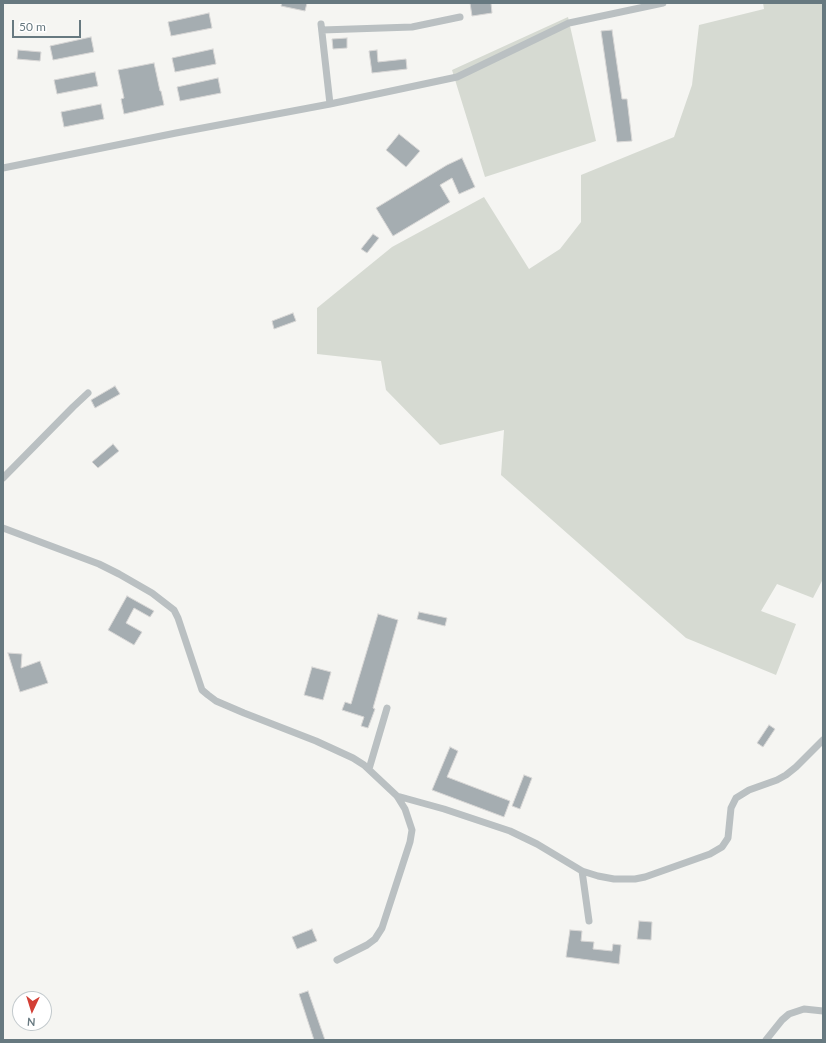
<!DOCTYPE html>
<html>
<head>
<meta charset="utf-8">
<style>
  body { margin:0 }
  #map { position:relative; width:826px; height:1043px; overflow:hidden; background:#f5f5f2; font-family:Lato,sans-serif }
  canvas { display:block }
  .frame { position:absolute; inset:0; border:4px solid #677980; pointer-events:none }
  .north { position:absolute; left:12px; top:991px; width:40px; height:40px; box-sizing:border-box; background:#fff; border:1px solid #c2c9cc; border-radius:50%; rotate:184deg; font-size:11px; font-weight:700; line-height:16px; text-align:center; color:#677980 }
  .north::after { content:''; display:block; margin:auto; width:14px; height:18px; background:#d33f35; clip-path:polygon(50% 0,100% 100%,50% 72%,0 100%) }
  .scale { position:absolute; left:12px; top:20px; width:69px; height:18px; box-sizing:border-box; border:2px solid #677980; border-top:0; padding-left:5px; font-size:12px; line-height:14px; white-space:nowrap; color:#677980; -webkit-text-stroke:3px #fff; paint-order:stroke }
</style>
</head>
<body>
<div id="map">
<canvas width="826" height="1043"></canvas>
<div class="frame"></div>
<div class="north">N</div>
<div class="scale">50 m</div>
</div>
<script>
const g = document.querySelector('canvas').getContext('2d');
g.lineJoin = 'round';
function paint(path, color) { g.fillStyle = color; g.fill(path, 'evenodd'); }
const poly = rows => new Path2D(rows.map(r => 'M' + r).join(''));
function stroke(path, color, width, dash) { g.strokeStyle = color; g.lineWidth = width; g.lineCap = dash ? 'butt' : 'round'; g.setLineDash(dash || []); g.stroke(path); }
paint(poly([
  [763,3,823,3,823,579,813,598,777,584,761,611,796,624,776,675,686,638,501,475,504,430,440,445,386,390,381,361,317,354,317,308,392,247,484,197,529,269,560,249,581,222,581,175,674,137,692,85,699,25,764,9],
  [568,17,596,141,485,177,452,70]
]), '#d6dad2');
const building = poly([
  [282,3,307,3,305,11,281,6,282,3],
  [470,3,491,3,492,13,472,16,470,3],
  [209,13,212,28,171,36,168,22,209,13],
  [612,30,622,99,627,99,632,141,617,142,601,31,612,30],
  [91,37,94,52,53,60,50,46,91,37],
  [347,38,347,48,333,49,332,39,347,38],
  [213,49,216,64,175,72,172,58,213,49],
  [18,50,41,52,40,61,17,59,18,50],
  [377,50,378,62,406,59,407,69,372,73,369,51,377,50],
  [154,63,160,91,161,91,164,105,124,114,121,99,124,98,118,70,154,63],
  [95,72,98,86,57,94,54,80,95,72],
  [218,78,221,93,180,101,177,87,218,78],
  [101,104,104,119,64,127,61,112,101,104],
  [399,134,420,151,406,167,386,150,399,134],
  [462,158,475,187,459,194,452,178,440,185,450,202,393,236,376,208,447,165,462,158],
  [373,234,379,238,367,253,361,249,373,234],
  [293,313,296,321,274,329,272,321,293,313],
  [115,386,120,394,95,408,91,400,115,386],
  [113,444,119,451,98,468,92,462,113,444],
  [127,596,154,611,150,617,134,608,126,623,142,632,134,645,108,630,127,596],
  [419,612,447,618,445,626,417,619,419,612],
  [378,614,398,620,373,708,375,709,368,728,361,726,364,717,342,710,345,702,351,704,378,614],
  [8,653,22,654,21,668,40,661,48,683,20,692,8,653],
  [312,667,331,672,323,700,304,695,312,667],
  [769,725,775,729,763,747,757,743,769,725],
  [450,747,458,751,447,777,510,801,504,817,432,790,450,747],
  [524,775,532,778,520,809,512,806,524,775],
  [639,921,652,922,651,940,637,939,639,921],
  [312,929,317,941,297,949,292,937,312,929],
  [570,930,582,931,581,941,594,942,593,949,612,951,613,944,621,945,619,964,566,957,570,930],
  [308,991,325,1040,314,1040,299,994,308,991]
]);
paint(building, '#a5adb1');
stroke(building, '#d7d6d5', 1);
stroke(poly([
  [321,24,330,104],
  [322,30,412,27,460,17],
  [3,168,176,133,330,104,457,77,569,23,663,3],
  [3,478,73,407,88,393],
  [3,528,99,564,119,574,152,593,174,610,178,618,202,690,208,695,216,701,244,713,316,741,353,758,364,765,397,796,405,809,412,830,410,842,382,928,375,939,367,945,337,960],
  [369,769,387,708],
  [397,796,444,809,510,831,537,844,582,871,598,876,614,879,635,879,645,877,710,854,722,847,728,838,731,808,736,798,749,790,777,780,786,775,796,767,823,740],
  [582,871,589,921],
  [766,1040,782,1020,789,1014,804,1009,823,1011]
]), '#bac0c2', 7);
</script>
</body>
</html>
